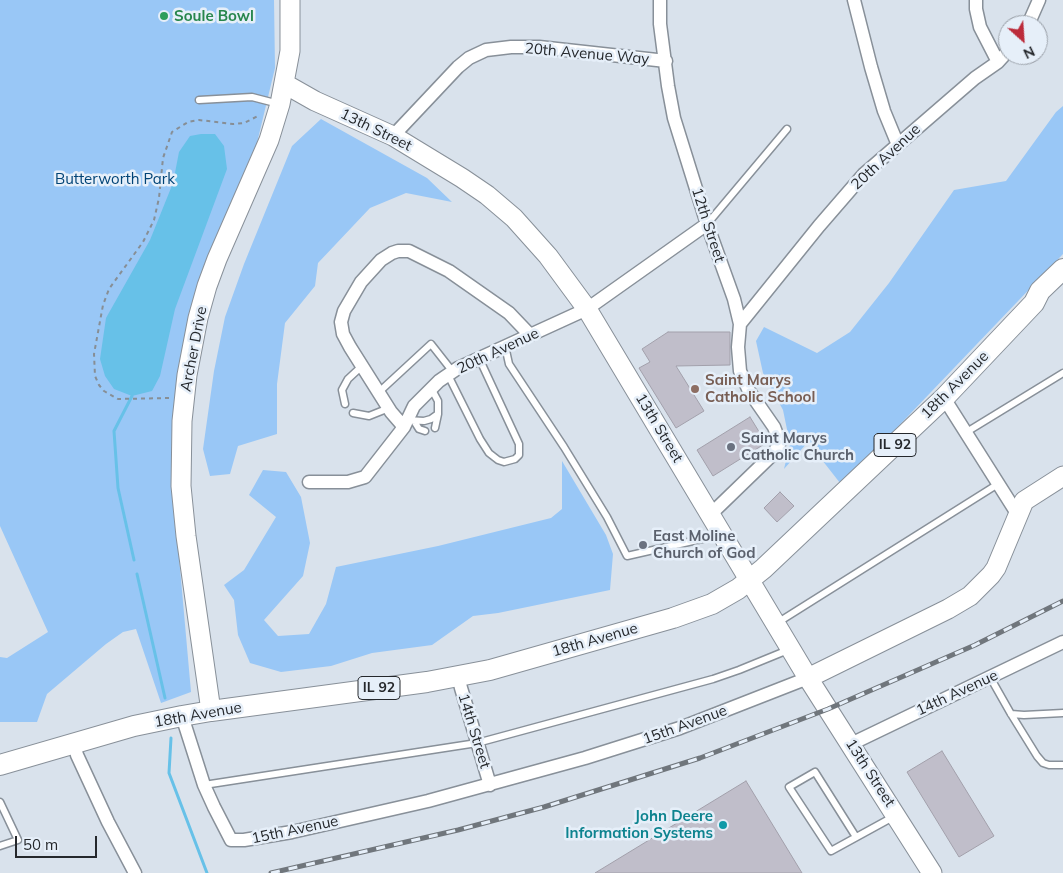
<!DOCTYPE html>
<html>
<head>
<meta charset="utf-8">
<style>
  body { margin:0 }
  #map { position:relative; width:1063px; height:873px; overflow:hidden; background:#d9e2ec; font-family:Mulish,sans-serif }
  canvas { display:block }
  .north { position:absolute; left:998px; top:15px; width:50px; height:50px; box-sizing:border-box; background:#e6eff9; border:1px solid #999fa7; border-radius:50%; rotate:154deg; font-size:14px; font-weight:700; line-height:20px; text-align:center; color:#25282c }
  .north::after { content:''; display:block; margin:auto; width:18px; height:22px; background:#bc2c3b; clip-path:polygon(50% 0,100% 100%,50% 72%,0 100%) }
  .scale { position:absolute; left:15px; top:836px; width:82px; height:22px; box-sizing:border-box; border:2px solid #25282c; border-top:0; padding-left:6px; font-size:15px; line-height:18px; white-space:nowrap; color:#25282c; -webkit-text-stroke:4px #e6eff9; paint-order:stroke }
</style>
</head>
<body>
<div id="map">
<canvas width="1063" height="873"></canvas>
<div class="north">N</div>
<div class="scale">50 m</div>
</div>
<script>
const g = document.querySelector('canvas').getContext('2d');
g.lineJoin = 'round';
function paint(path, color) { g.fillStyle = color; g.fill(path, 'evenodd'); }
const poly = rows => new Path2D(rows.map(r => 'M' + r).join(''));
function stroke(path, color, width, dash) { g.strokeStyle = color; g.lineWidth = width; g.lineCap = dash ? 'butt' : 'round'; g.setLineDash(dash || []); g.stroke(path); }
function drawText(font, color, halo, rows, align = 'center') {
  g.font = font + ' Mulish,sans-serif'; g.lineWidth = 5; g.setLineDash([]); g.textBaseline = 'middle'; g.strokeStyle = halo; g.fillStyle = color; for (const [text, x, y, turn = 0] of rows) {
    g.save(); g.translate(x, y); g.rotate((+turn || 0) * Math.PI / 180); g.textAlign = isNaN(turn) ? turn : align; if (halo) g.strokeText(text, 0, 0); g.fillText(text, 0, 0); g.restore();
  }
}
paint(poly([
  [0,0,274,0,275,68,256,147,215,240,199,288,179,367,172,430,171,467,191,692,161,703,136,629,123,632,106,644,47,694,37,722,0,722,0,657,7,658,48,632,0,526],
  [1063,106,1063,254,888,437,840,483,808,442,784,469,790,444,783,410,763,373,756,341,764,327,817,353,850,332,889,283,954,190,1006,181,1056,112],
  [321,119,427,178,452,202,406,193,370,208,318,263,315,286,285,323,277,384,277,434,238,446,230,474,210,476,203,449,214,371,225,317,244,264,292,146],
  [562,461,606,535,613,554,610,590,498,613,473,616,432,645,372,653,331,666,281,672,250,663,238,635,234,600,224,585,244,570,276,517,249,495,263,470,286,472,301,497,310,543,303,576,264,620,278,636,309,634,326,604,336,567,438,546,551,518,562,509]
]), '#99c7f6');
paint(poly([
  [201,134,215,134,224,146,227,169,175,309,160,376,152,391,132,396,114,389,105,376,100,359,106,318,150,240,173,183,179,152,190,136]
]), '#67c1e8');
stroke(poly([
  [132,396,114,431,118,488,134,560],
  [137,574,165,698],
  [171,738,169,773,207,873]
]), '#67c1e8', 3);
const building = poly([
  [668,332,730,332,730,365,676,366,704,411,676,428,639,368,650,362,642,349,668,332],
  [750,417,766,443,713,476,697,450,750,417],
  [780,492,794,506,777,522,764,508,780,492],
  [942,751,994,836,959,857,907,772,942,751],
  [746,781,802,873,595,873,746,781]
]);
paint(building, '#c0beca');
stroke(building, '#a2a0ab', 1);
const lane = poly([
  [199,100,252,97,279,104],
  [708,223,787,129],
  [505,346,509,364,564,447,607,517,627,556,706,538,719,532],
  [448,375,480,439,489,453,498,460,504,462,515,459,519,455,519,444,479,358],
  [379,392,431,344,453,372],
  [345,404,342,390,348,379,362,366],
  [353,413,369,416,389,408],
  [407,420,424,421,431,419,438,414,438,401,431,388],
  [414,421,419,429,425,431],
  [435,428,438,414],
  [965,433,1063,373],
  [777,623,998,484],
  [990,677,1011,714,1037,756,1043,763,1049,765,1063,765],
  [1011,714,1024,715,1063,713],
  [204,785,477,743,713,679,739,670,788,650],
  [0,802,18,840,0,846],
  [856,837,815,772,789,787,831,851,893,817]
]);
const street = poly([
  [660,0,660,24,668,86,674,118,707,224,734,299,740,324,738,347,740,371,749,391,774,427,779,440,779,445,772,455,711,514],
  [854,0,871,67,884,111,898,145],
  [976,0,976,9,980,27,998,62],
  [1028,25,1039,0],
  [393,136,458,67,469,58,486,50,511,47,539,47,666,61],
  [740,324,819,226,864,174,975,78,998,62,1008,51],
  [944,398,1018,515],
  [404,427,391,412,350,347,343,334,341,322,344,311,361,282,381,260,392,253,398,251,409,251,449,271,509,313,530,335],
  [309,482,348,482,365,477,404,427,414,406,439,381,458,368,587,309,707,224],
  [458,676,461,688,490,785],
  [182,716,204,785,214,807,231,840,244,840,292,832,428,801,585,758,680,728,808,678],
  [74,744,77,755,108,822,135,873],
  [851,744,1063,642]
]);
const secondary = poly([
  [285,84,315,101,393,136,462,178,487,195,514,218,548,256,587,309,808,678,932,873],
  [808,678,948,609,970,596,991,575,996,568,1024,501,1063,476],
  [211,711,186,536,181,486,182,421,187,375,198,318,207,286,217,259,269,140,280,104,290,51,290,0]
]);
const primary = poly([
  [0,765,134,726,182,716,211,711,427,682,490,670,673,618,712,604,738,589,763,569,944,398,1034,303,1040,291,1063,269]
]);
stroke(lane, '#889099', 9);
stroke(street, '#889099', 15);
stroke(secondary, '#889099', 21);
stroke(primary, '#889099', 22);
stroke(poly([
  [169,398,118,399,104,391,99,385,95,376,94,354,103,305,109,289,143,242,154,220,159,198,163,158,172,132,188,122,199,120,233,124,244,123,260,115]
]), '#878e95', 2, [4, 4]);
stroke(lane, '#fff', 6);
stroke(street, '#fff', 12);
stroke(secondary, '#fff', 19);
stroke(primary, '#fff', 20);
const rail = poly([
  [271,873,458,830,544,807,700,758,828,709,975,645,1063,601]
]);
stroke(rail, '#70767c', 5);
stroke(rail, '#e6eff9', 3, [9]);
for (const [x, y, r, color] of [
  [164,16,5,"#2e9e5b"],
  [695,389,5,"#8d6e63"],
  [731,447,5,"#6b7280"],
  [643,545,5,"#6b7280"],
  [723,825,5,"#0f9aa8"]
]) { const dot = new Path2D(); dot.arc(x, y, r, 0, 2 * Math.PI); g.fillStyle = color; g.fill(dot); stroke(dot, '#e6eff9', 2); }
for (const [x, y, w] of [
  [895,445,42],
  [379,688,42]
]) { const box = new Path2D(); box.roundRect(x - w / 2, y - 11.5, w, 23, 4); g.fillStyle = '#e6eff9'; g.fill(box); stroke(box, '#25282c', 1); }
drawText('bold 14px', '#25282c', null, [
  ["IL 92",895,445],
  ["IL 92",379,688]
]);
drawText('bold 15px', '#27864d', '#e6eff9', [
  ["Soule Bowl",174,16]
], 'left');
drawText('15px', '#25282c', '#e6eff9', [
  ["20th Avenue Way",587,54,5],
  ["13th Street",376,130,26],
  ["20th Avenue",886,157,-43],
  ["12th Street",708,225,72],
  ["Archer Drive",194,349,-79],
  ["20th Avenue",498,351,-25],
  ["18th Avenue",955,385,-45],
  ["13th Street",659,428,59],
  ["18th Avenue",595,640,-16],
  ["14th Avenue",957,693,-25],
  ["18th Avenue",198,715,-10],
  ["15th Avenue",685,725,-20],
  ["14th Street",474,731,73],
  ["13th Street",870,773,57],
  ["15th Avenue",295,830,-12]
]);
drawText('15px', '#004376', '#e6eff9', [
  ["Butterworth Park",115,179]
]);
drawText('bold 15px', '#785e54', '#e6eff9', [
  ["Saint Marys",705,380],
  ["Catholic School",705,397]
], 'left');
drawText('bold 15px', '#5b616d', '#e6eff9', [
  ["Saint Marys",741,438],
  ["Catholic Church",741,455],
  ["East Moline",653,536],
  ["Church of God",653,553]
], 'left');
drawText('bold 15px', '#0d838f', '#e6eff9', [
  ["John Deere",713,816],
  ["Information Systems",713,833]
], 'right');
</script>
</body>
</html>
